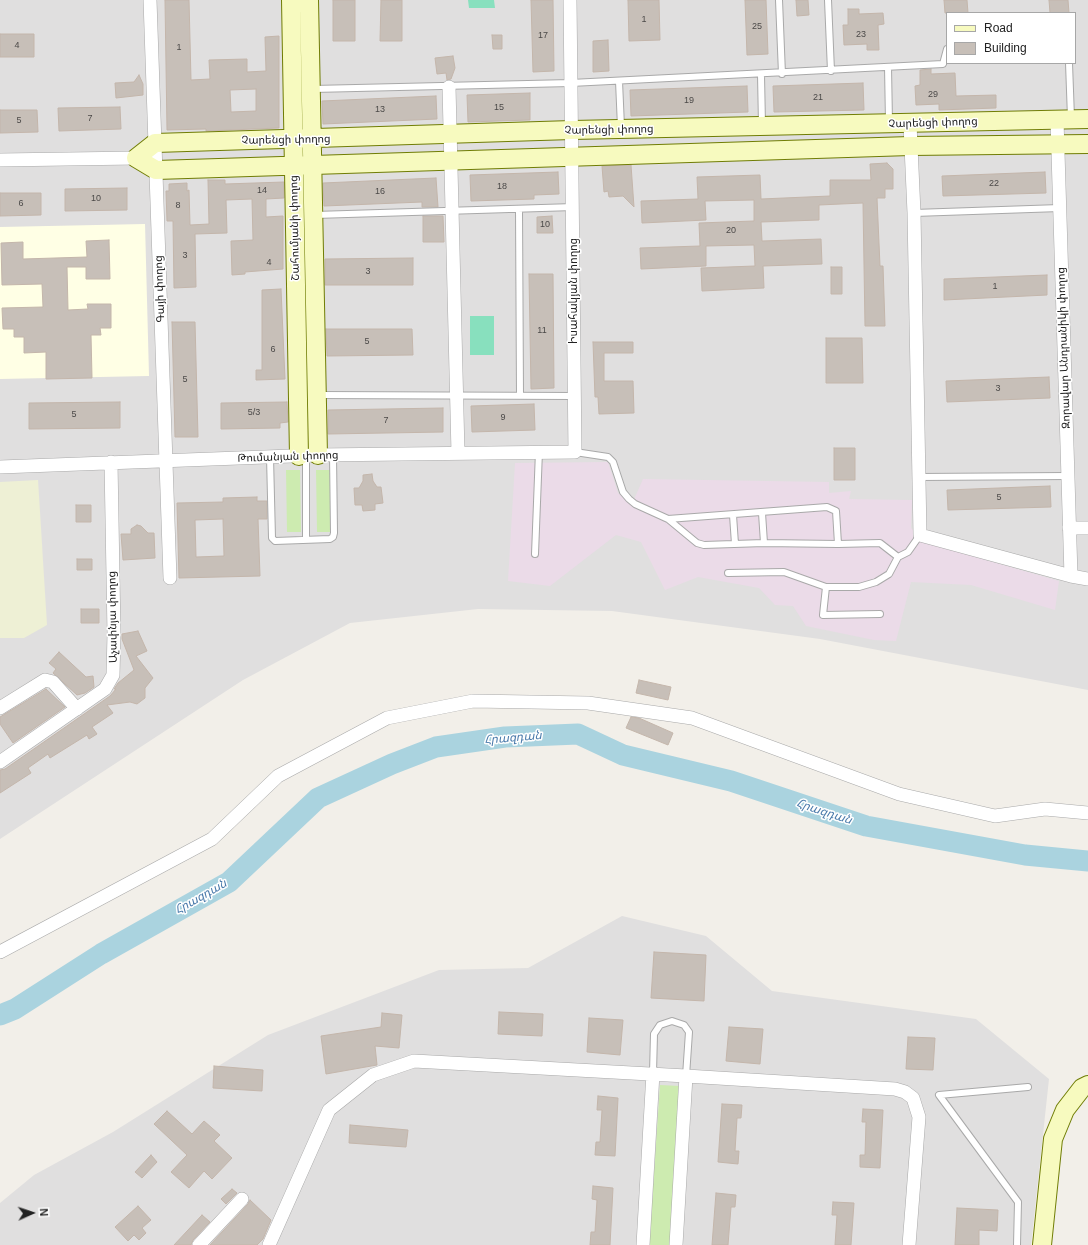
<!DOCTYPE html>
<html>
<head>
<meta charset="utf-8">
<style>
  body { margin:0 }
  #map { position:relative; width:1088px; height:1245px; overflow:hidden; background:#f2efe9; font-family:Helvetica,sans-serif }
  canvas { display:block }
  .legend { position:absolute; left:946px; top:12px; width:130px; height:52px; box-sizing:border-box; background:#fff; border:1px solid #a7a7a7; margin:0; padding:5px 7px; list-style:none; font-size:12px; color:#222 }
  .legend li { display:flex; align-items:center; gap:8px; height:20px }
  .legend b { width:20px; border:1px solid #a7a7a7 }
  .north { position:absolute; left:12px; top:1193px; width:40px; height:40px; -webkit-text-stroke:3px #fff; paint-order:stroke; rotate:87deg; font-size:11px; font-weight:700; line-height:16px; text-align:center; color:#222 }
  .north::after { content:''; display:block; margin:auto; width:14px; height:18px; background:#222; clip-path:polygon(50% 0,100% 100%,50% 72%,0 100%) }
</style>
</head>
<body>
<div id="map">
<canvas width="1088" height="1245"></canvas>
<ul class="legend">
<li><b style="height:5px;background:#f7fabf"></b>Road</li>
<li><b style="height:11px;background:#c7bfb8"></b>Building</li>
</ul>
<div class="north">N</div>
</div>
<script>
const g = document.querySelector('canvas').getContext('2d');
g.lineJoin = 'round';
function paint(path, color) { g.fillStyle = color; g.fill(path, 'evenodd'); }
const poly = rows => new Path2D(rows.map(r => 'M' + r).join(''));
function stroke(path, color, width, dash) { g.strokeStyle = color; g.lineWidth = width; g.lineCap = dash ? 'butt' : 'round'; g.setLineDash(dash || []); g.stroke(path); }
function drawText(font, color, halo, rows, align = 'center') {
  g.font = font + ' Helvetica,"Noto Sans Armenian",sans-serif'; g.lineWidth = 3; g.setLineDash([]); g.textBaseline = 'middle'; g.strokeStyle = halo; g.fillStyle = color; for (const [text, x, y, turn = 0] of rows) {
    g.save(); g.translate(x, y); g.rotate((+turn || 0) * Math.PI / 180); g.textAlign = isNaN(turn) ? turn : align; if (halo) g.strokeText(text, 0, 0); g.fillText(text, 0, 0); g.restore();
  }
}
paint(poly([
  [0,0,1088,0,1088,690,820,639,612,611,478,609,350,623,243,680,0,839],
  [947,13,1075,13,1075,63,947,63],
  [622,916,706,936,772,991,976,1019,1049,1079,1031,1245,0,1245,0,1203,34,1175,113,1132,268,1035,439,970,528,968]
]), '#e0dfdf');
paint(poly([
  [608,462,618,493,632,504,643,479,829,482,829,493,851,491,849,499,912,500,911,528,927,543,1059,581,1055,610,971,585,911,582,896,641,874,640,806,626,793,606,775,605,759,588,698,577,665,590,641,542,616,535,550,586,508,581,515,463]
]), '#ebdbe8');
paint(poly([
  [145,224,149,376,0,379,0,227]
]), '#ffffe5');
paint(poly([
  [38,480,47,625,24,638,0,638,0,482]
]), '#eef0d5');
paint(poly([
  [286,470,300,470,301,532,287,532],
  [316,470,330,470,331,532,317,532],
  [660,1085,680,1086,670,1245,649,1245]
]), '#cdebb0');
paint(poly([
  [468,0,494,0,495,8,469,8],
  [470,316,494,316,494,355,470,355]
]), '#88e0be');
stroke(poly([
  [0,1015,15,1009,101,954,229,882,318,798,392,764,436,747,505,737,578,734,623,755,731,781,866,826,1025,855,1088,861]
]), '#aad3df', 21);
const building = poly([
  [165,0,189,0,191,80,210,79,209,60,247,59,247,72,266,71,265,37,279,36,279,128,206,131,206,129,167,130,165,0],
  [256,89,256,111,231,112,230,90,256,89],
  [333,0,355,0,355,41,333,41,333,0],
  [381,0,402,0,402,41,380,41,381,0],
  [531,0,553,0,554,71,533,72,531,0],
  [628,0,659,0,660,40,629,41,628,0],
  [745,0,766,0,768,54,747,55,745,0],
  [796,0,808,0,809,15,797,16,796,0],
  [944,0,967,0,968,13,945,13,944,0],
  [1049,0,1068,0,1069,13,1050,13,1049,0],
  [848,9,859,9,859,14,883,13,884,24,878,25,879,50,867,50,867,44,844,45,843,25,848,25,848,9],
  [0,34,34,34,34,57,0,57,0,34],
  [492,35,502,35,502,49,493,49,492,35],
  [608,40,609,71,593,72,593,41,608,40],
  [453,56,455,68,451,79,447,80,446,73,437,74,435,58,453,56],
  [931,69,931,74,955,73,956,96,996,95,996,108,939,110,939,104,916,105,915,86,920,85,920,70,931,69],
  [139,75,143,84,143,95,116,98,115,83,134,82,139,75],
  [863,83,864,110,774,112,773,86,863,83],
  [747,86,748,112,631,116,630,90,747,86],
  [530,93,530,120,468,122,467,95,530,93],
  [436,96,437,119,323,124,322,101,436,96],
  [120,107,121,129,59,131,58,108,120,107],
  [0,110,37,110,38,132,0,133,0,110],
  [887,163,893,169,893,189,885,189,885,198,877,198,880,266,883,266,885,326,865,326,863,203,819,205,819,220,761,222,762,241,821,239,822,264,763,266,764,288,702,291,701,268,755,266,754,245,706,246,706,266,641,269,640,248,700,246,699,223,754,221,754,200,705,201,706,220,642,223,641,201,698,199,697,177,760,175,761,199,830,196,830,180,871,180,870,164,887,163],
  [631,165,634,207,623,196,609,197,608,191,604,192,602,166,631,165],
  [558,172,559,194,534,195,534,199,471,201,470,175,558,172],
  [1045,172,1046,193,943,196,942,176,1045,172],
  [436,178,438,207,422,207,422,202,324,206,323,183,436,178],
  [208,180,225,180,225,184,284,182,284,198,266,199,266,217,283,216,283,269,245,272,245,274,232,275,231,241,253,240,252,199,226,200,227,233,195,234,196,287,174,288,173,221,167,221,166,191,169,191,169,184,187,183,187,191,189,190,190,225,209,224,208,180],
  [127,188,127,210,65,211,65,189,127,188],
  [0,193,41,193,41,215,0,216,0,193],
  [423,216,443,216,444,242,423,242,423,216],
  [552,216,553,233,537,233,537,217,552,216],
  [109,240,110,279,86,279,86,267,67,267,68,310,88,309,87,304,111,304,111,328,100,328,101,335,91,335,92,378,46,379,46,352,24,353,24,337,14,337,14,329,3,329,2,308,43,307,42,284,2,285,1,243,23,242,23,259,87,257,86,241,109,240],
  [413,258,413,285,325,285,325,259,413,258],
  [831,267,842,267,842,294,831,294,831,267],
  [529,274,553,274,554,388,531,389,529,274],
  [1047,275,1047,295,944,300,944,279,1047,275],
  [281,289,285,379,256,380,256,370,262,370,262,290,281,289],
  [172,322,195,322,198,437,175,437,172,322],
  [326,329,412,329,413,355,327,356,326,329],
  [826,338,862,338,863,383,826,383,826,338],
  [593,342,633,342,633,353,604,353,604,381,633,381,634,413,599,414,598,397,595,397,593,342],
  [1049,377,1050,398,947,402,946,381,1049,377],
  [120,402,120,428,29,429,29,403,120,402],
  [287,402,288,422,280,423,280,428,221,429,221,403,287,402],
  [534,404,535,430,472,432,471,406,534,404],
  [443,408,443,432,328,434,328,410,443,408],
  [834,448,855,448,855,480,834,480,834,448],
  [372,474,373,481,377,487,381,487,383,503,375,504,375,510,363,511,362,505,355,505,354,488,359,488,363,481,363,475,372,474],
  [1050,486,1051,507,948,510,947,490,1050,486],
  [257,497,257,501,267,501,267,519,258,519,260,576,179,578,177,503,223,502,223,498,257,497],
  [223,519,224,556,196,557,195,520,223,519],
  [76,505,91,505,91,522,76,522,76,505],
  [137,525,141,526,148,533,154,533,155,558,123,560,121,534,131,534,131,529,137,525],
  [77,559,92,559,92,570,77,570,77,559],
  [81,609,99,609,99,623,81,623,81,609],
  [138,631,147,651,136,656,153,678,145,688,145,698,137,704,130,702,107,705,113,713,92,727,97,734,89,739,87,735,50,758,48,754,28,768,31,773,0,793,0,770,5,769,110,696,116,689,114,689,118,683,134,670,122,639,122,634,138,631],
  [59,652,86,677,93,676,94,687,85,693,77,695,53,673,56,669,49,663,59,652],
  [639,680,671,687,668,700,636,693,639,680],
  [46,689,65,707,13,743,0,724,0,717,46,689],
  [631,717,639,718,673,733,668,745,626,728,631,717],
  [654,952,706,955,704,1001,651,998,654,952],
  [499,1012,543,1014,542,1036,498,1034,499,1012],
  [382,1013,402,1015,399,1048,375,1046,377,1065,326,1074,321,1036,381,1027,382,1013],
  [589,1018,623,1020,620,1055,587,1052,589,1018],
  [729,1027,763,1029,760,1064,726,1061,729,1027],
  [908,1037,935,1038,933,1070,906,1069,908,1037],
  [214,1066,263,1070,262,1091,213,1088,214,1066],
  [598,1096,618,1098,615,1156,595,1155,596,1142,600,1142,602,1110,597,1110,598,1096],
  [722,1104,742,1105,741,1118,737,1118,735,1151,739,1151,738,1164,718,1162,722,1104],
  [863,1109,883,1110,880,1168,860,1167,860,1155,865,1155,866,1122,862,1122,863,1109],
  [167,1111,192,1134,204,1121,220,1135,214,1141,232,1158,212,1179,204,1171,189,1188,171,1172,187,1155,154,1124,167,1111],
  [350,1125,408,1130,406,1147,349,1143,350,1125],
  [151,1155,157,1162,142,1178,135,1172,151,1155],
  [593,1186,613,1188,610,1245,590,1245,591,1232,595,1232,597,1200,592,1199,593,1186],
  [232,1189,237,1193,226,1204,221,1199,232,1189],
  [716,1193,736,1195,735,1207,731,1207,728,1245,712,1245,716,1193],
  [250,1200,271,1220,263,1239,257,1245,210,1245,248,1204,250,1200],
  [833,1202,854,1203,851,1245,835,1245,837,1215,832,1215,833,1202],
  [138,1206,151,1220,142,1228,146,1233,139,1240,134,1235,128,1241,115,1227,138,1206],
  [957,1208,998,1210,997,1231,979,1230,979,1245,955,1245,957,1208],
  [202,1215,210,1222,193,1240,191,1245,174,1245,202,1215]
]);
paint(building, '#c7bfb8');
stroke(building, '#c4b6ab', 1);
const lane = poly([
  [779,0,782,74],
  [828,0,831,71],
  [1069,63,1071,118],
  [888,67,889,122],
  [761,75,762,125],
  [619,81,621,127],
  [313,89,571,83,943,64,947,49],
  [519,209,520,396],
  [914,213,1060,208],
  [315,215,574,207],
  [318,395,575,396],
  [575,452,608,457,613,462,623,492,629,499,635,504,668,519,827,507,836,511,838,544,880,543,898,557,908,552,920,535],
  [306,456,306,540],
  [270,457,272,538,275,541,330,539,333,537,334,533,333,455],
  [919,477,1068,476],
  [762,513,764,543],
  [733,515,735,544],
  [668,519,697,543,704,545,764,543,838,544],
  [535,554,539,451],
  [728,573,784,572,826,587,859,587,876,582,889,574,898,557],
  [826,587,823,615,880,614],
  [653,1073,654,1034,660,1025,672,1021,684,1025,689,1032,686,1076],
  [1017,1245,1018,1202,939,1095,1028,1087]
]);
const street = poly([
  [150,0,170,578],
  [449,87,458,453],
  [1057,120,1071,576],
  [910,124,914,213,920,535,1071,576,1088,579],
  [0,160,136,158],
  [0,467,318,455,575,452,570,0],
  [1069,528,1088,528],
  [0,708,45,680,53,682,77,709],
  [0,762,105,689,113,675,114,634,111,462],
  [0,952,212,839,278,776,387,718,473,701,588,703,692,718,899,794,995,816,1045,809,1088,813],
  [199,1245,242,1199],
  [269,1245,329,1110,373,1075,414,1061,686,1076,895,1089,905,1092,913,1098,919,1117,909,1245],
  [643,1245,653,1073],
  [676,1245,686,1076]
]);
const secondary = poly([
  [291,0,299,456],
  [309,0,318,455],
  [1088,119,572,130,155,143,136,158,156,170,910,146,1088,144],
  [1042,1245,1053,1139,1065,1110,1082,1088,1088,1085]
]);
stroke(lane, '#a9a9a9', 8);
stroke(street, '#a9a9a9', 14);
stroke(secondary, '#707d05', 20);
stroke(lane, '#fff', 6);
stroke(street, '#fff', 13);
stroke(secondary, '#f7fabf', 18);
drawText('9px', '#4b4948', null, [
  ["1",644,20],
  ["25",757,27],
  ["23",861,35],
  ["17",543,36],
  ["4",17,46],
  ["1",179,48],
  ["29",933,95],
  ["21",818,98],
  ["19",689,101],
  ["15",499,108],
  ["13",380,110],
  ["7",90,119],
  ["5",19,121],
  ["22",994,184],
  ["18",502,187],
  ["14",262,191],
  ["16",380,192],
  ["10",96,199],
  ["6",21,204],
  ["8",178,206],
  ["10",545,225],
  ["20",731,231],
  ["3",185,256],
  ["4",269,263],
  ["3",368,272],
  ["1",995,287],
  ["11",542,331],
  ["5",367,342],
  ["6",273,350],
  ["5",185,380],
  ["3",998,389],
  ["5/3",254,413],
  ["5",74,415],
  ["9",503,418],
  ["7",386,421],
  ["5",999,498]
]);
drawText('11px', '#222', '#fff', [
  ["Չարենցի փողոց",933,123,-2],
  ["Չարենցի փողոց",609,130,-1],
  ["Չարենցի փողոց",286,140,-1],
  ["Շահումյանի փողոց",295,228,-91],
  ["Գայի փողոց",160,289,-92],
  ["Իսահակյան փողոց",574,291,-90],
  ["Զորավար Անդրանիկի փողոց",1064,348,-92],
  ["Թումանյան փողոց",288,457,-2],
  ["Աչափնյա փողոց",113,617,-91]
]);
drawText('italic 12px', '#4a7aab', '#fff', [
  ["Հրազդան",513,738,-5],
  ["Հրազդան",824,812,18],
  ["Հրազդան",201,897,-30]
]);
</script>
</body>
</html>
